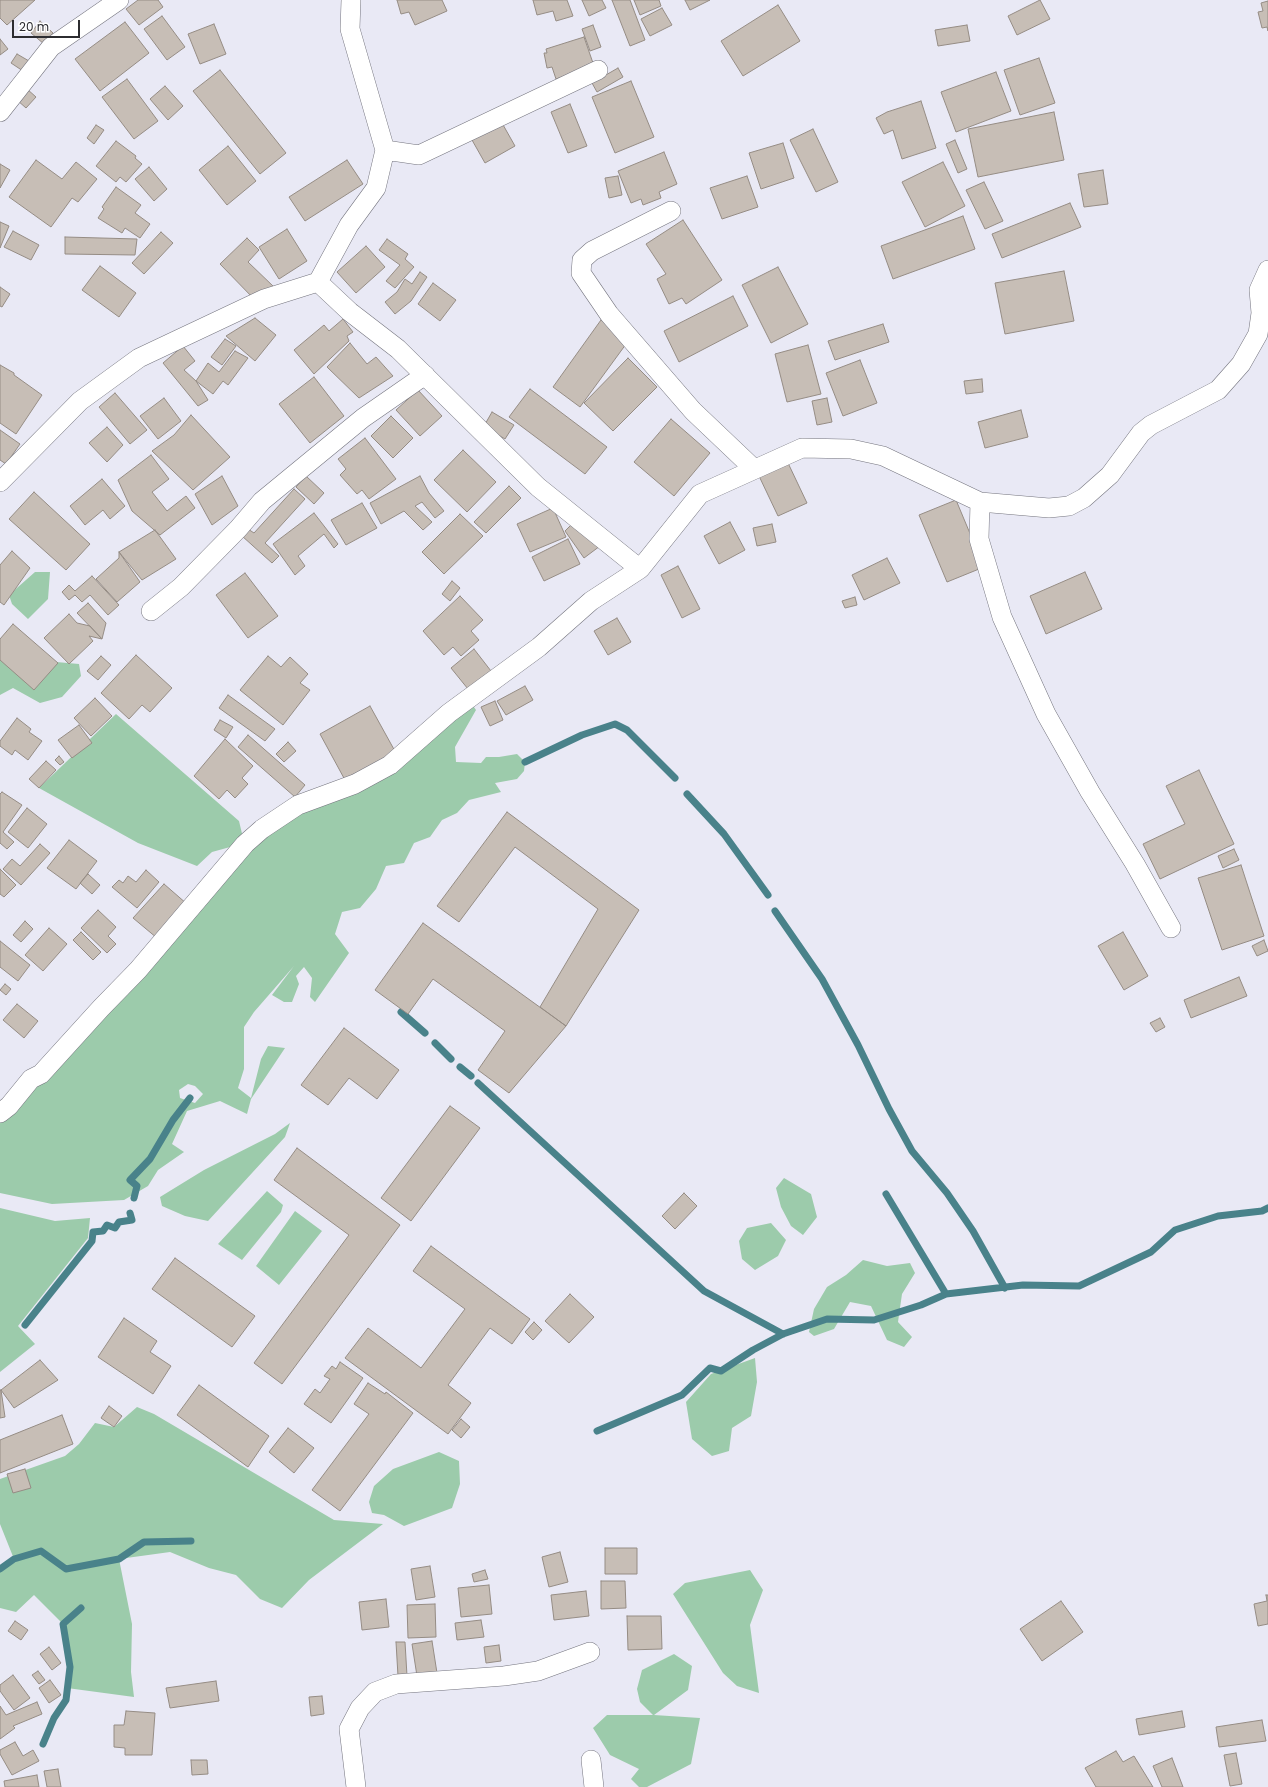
<!DOCTYPE html>
<html>
<head>
<meta charset="utf-8">
<style>
  body { margin:0 }
  #map { position:relative; width:1268px; height:1787px; overflow:hidden; background:#e9e9f5; font-family:Poppins,sans-serif }
  canvas { display:block }
  .scale { position:absolute; left:12px; top:20px; width:68px; height:18px; box-sizing:border-box; border:2px solid #2c2c30; border-top:0; padding-left:5px; font-size:12px; line-height:14px; white-space:nowrap; color:#2c2c30; -webkit-text-stroke:3px #fff; paint-order:stroke }
</style>
</head>
<body>
<div id="map">
<canvas width="1268" height="1787"></canvas>
<div class="scale">20 m</div>
</div>
<script>
const g = document.querySelector('canvas').getContext('2d');
g.lineJoin = 'round';
function paint(path, color) { g.fillStyle = color; g.fill(path, 'evenodd'); }
const poly = rows => new Path2D(rows.map(r => 'M' + r).join(''));
function stroke(path, color, width, dash) { g.strokeStyle = color; g.lineWidth = width; g.lineCap = dash ? 'butt' : 'round'; g.setLineDash(dash || []); g.stroke(path); }
paint(poly([
  [35,572,50,572,48,599,28,619,12,604,9,595],
  [0,646,56,662,79,664,81,676,62,697,40,703,13,688,0,695],
  [469,700,476,710,455,747,456,762,481,763,486,757,499,757,517,754,525,762,524,771,517,779,495,783,501,792,469,800,457,813,442,820,430,837,414,843,404,863,386,866,376,889,360,908,342,912,335,934,349,953,315,1002,310,997,312,978,304,967,296,976,299,984,292,1002,284,1002,272,995,294,966,254,1012,244,1027,244,1069,238,1088,251,1098,261,1059,268,1046,285,1048,251,1099,247,1114,220,1101,187,1111,172,1144,184,1152,158,1170,148,1186,124,1200,52,1204,0,1193,0,1113,241,844,212,852,197,866,138,843,39,788,116,714,239,821,244,842,360,781],
  [188,1084,195,1086,203,1094,195,1103,180,1098,179,1090],
  [290,1123,285,1137,208,1221,185,1216,162,1206,160,1197,204,1170,275,1134],
  [784,1178,811,1194,817,1217,803,1235,791,1226,781,1207,776,1188],
  [267,1191,283,1205,281,1212,242,1260,218,1244],
  [0,1208,55,1221,90,1218,88,1238,18,1326,35,1344,0,1372],
  [295,1211,322,1231,279,1285,256,1266],
  [771,1223,786,1240,778,1256,755,1270,742,1259,739,1241,747,1228],
  [863,1260,887,1266,910,1263,915,1273,902,1294,898,1322,912,1337,904,1347,887,1340,871,1306,850,1302,834,1329,814,1336,809,1332,814,1309,827,1287,846,1275],
  [755,1358,757,1382,751,1416,732,1428,729,1451,712,1456,692,1439,686,1402,711,1374],
  [137,1407,154,1414,334,1520,383,1524,309,1580,282,1608,260,1599,236,1575,209,1568,170,1552,119,1559,132,1624,131,1672,134,1697,67,1688,70,1667,63,1624,34,1595,16,1612,0,1608,0,1568,14,1559,0,1524,0,1479,65,1456,79,1444,95,1423,114,1427],
  [439,1452,459,1461,460,1484,452,1508,404,1526,384,1515,372,1513,369,1502,374,1486,393,1469],
  [750,1570,763,1590,750,1625,759,1693,737,1686,723,1673,673,1594,685,1583],
  [674,1654,692,1666,688,1690,654,1715,700,1718,691,1764,647,1787,639,1787,631,1779,639,1769,610,1755,593,1728,607,1715,653,1715,640,1702,637,1689,642,1670]
]), '#9ccbab');
stroke(poly([
  [525,762,582,735,615,724,627,730,675,778],
  [687,794,724,834,768,895],
  [775,911,822,979,858,1045,889,1109,912,1151,947,1193,973,1231,1005,1288],
  [401,1012,425,1033],
  [435,1043,451,1059],
  [460,1067,471,1076],
  [478,1083,704,1291,783,1334],
  [886,1194,946,1294],
  [134,1198,137,1186,130,1180,150,1159,173,1120,190,1098],
  [25,1325,92,1241,93,1232,103,1231,107,1225,115,1228,119,1222,132,1220,130,1213],
  [597,1431,682,1395,710,1368,721,1371,753,1350,783,1334,827,1319,874,1320,921,1305,946,1294,1023,1285,1079,1286,1151,1252,1175,1230,1218,1216,1262,1211,1268,1208],
  [0,1569,14,1559,41,1551,66,1569,119,1559,144,1542,191,1541],
  [43,1744,54,1718,66,1700,70,1667,63,1624,81,1608]
]), '#49828a', 7);
const building = poly([
  [0,0,35,0,7,25,0,18,0,0],
  [138,0,158,0,163,7,139,25,126,9,138,0],
  [397,0,442,0,447,11,415,25,409,12,401,14,397,0],
  [533,0,567,0,573,16,556,21,553,11,537,15,533,0],
  [582,0,602,0,606,8,589,16,582,0],
  [612,0,630,0,645,40,630,46,612,0],
  [634,0,659,0,661,6,640,15,634,0],
  [685,0,710,0,690,10,685,0],
  [1040,0,1050,19,1017,35,1008,16,1040,0],
  [1268,1,1268,31,1267,27,1262,28,1258,12,1263,11,1261,3,1268,1],
  [778,5,800,41,743,76,721,41,778,5],
  [662,8,672,25,650,36,641,19,662,8],
  [162,16,185,47,167,60,144,29,162,16],
  [40,21,53,33,44,44,31,33,40,21],
  [125,22,149,53,100,91,75,59,125,22],
  [214,24,226,54,200,64,188,34,214,24],
  [593,25,601,47,590,51,582,29,593,25],
  [967,25,970,41,938,46,935,30,967,25],
  [584,37,594,66,556,79,552,67,547,68,544,53,547,53,546,49,584,37],
  [0,39,8,49,0,55,0,39],
  [17,54,29,61,23,71,11,63,17,54],
  [1039,58,1055,103,1020,115,1004,70,1039,58],
  [618,68,623,77,597,92,592,83,618,68],
  [220,70,286,153,260,174,193,91,220,70],
  [996,72,1011,111,956,132,941,92,996,72],
  [127,79,158,121,134,139,102,97,127,79],
  [631,81,654,137,615,153,592,97,631,81],
  [165,86,183,106,168,120,150,99,165,86],
  [27,89,36,97,26,108,17,100,27,89],
  [921,101,936,148,902,159,893,130,884,134,876,118,887,112,921,101],
  [570,104,587,146,568,153,551,112,570,104],
  [1054,112,1064,160,978,177,968,129,1054,112],
  [502,123,515,146,485,163,472,140,502,123],
  [96,125,104,130,94,144,87,138,96,125],
  [813,129,838,182,816,192,790,140,813,129],
  [955,140,967,169,958,173,946,144,955,140],
  [116,141,136,156,135,158,142,164,126,182,120,177,116,182,96,166,116,141],
  [783,143,794,178,761,189,749,153,783,143],
  [228,146,256,181,227,205,199,170,228,146],
  [664,152,677,184,659,192,661,198,643,205,641,199,631,203,618,171,664,152],
  [36,160,62,179,76,162,97,179,78,202,72,198,51,227,9,197,36,160],
  [347,160,363,184,305,221,289,197,347,160],
  [943,162,965,206,925,227,902,182,943,162],
  [0,164,10,170,0,188,0,164],
  [149,167,167,189,154,201,135,179,149,167],
  [1103,170,1108,204,1084,207,1078,174,1103,170],
  [618,176,622,195,609,198,605,178,618,176],
  [747,176,758,207,722,219,710,188,747,176],
  [984,182,1003,221,985,229,966,190,984,182],
  [116,187,141,205,135,213,150,224,140,238,125,228,122,233,98,218,104,209,102,207,116,187],
  [1070,203,1081,227,1002,258,992,234,1070,203],
  [963,216,975,249,893,279,881,246,963,216],
  [683,220,722,280,686,304,682,298,669,304,657,279,666,274,646,244,683,220],
  [0,222,9,226,0,248,0,222],
  [287,229,307,261,279,279,259,247,287,229],
  [13,231,39,245,31,260,4,247,13,231],
  [161,232,173,243,144,274,132,263,161,232],
  [65,237,137,239,135,255,65,254,65,237],
  [247,238,259,250,248,262,274,287,255,300,220,264,247,238],
  [387,239,408,254,405,259,414,267,395,288,386,281,400,265,379,250,387,239],
  [366,246,385,267,356,293,337,272,366,246],
  [100,266,136,293,119,317,82,290,100,266],
  [778,267,808,324,771,343,742,285,778,267],
  [1064,271,1074,321,1005,334,995,283,1064,271],
  [420,272,427,277,411,301,395,314,385,302,397,292,405,279,412,284,420,272],
  [433,283,456,300,440,321,418,304,433,283],
  [0,287,10,294,2,307,0,306,0,287],
  [733,296,748,326,679,362,664,331,733,296],
  [255,318,276,335,255,361,226,336,255,318],
  [343,319,353,332,347,336,349,341,314,374,294,350,324,325,329,331,343,319],
  [601,320,629,340,580,407,553,387,601,320],
  [883,324,889,342,835,360,828,341,883,324],
  [225,339,236,346,222,365,211,357,225,339],
  [350,343,367,364,376,357,393,376,359,398,327,367,350,343],
  [808,345,821,394,787,402,775,354,808,345],
  [183,346,195,361,184,370,196,381,208,400,198,406,163,363,183,346],
  [235,351,248,358,228,385,223,381,213,394,196,381,208,363,219,372,235,351],
  [628,358,657,387,613,431,584,403,628,358],
  [860,360,877,403,843,416,826,373,860,360],
  [0,365,14,373,14,375,42,395,16,434,0,423,0,365],
  [314,377,344,416,310,443,279,404,314,377],
  [982,379,983,392,966,394,964,381,982,379],
  [530,389,607,447,585,474,509,417,530,389],
  [418,390,442,416,420,436,396,410,418,390],
  [115,393,147,430,130,444,99,407,115,393],
  [164,398,181,421,158,439,140,416,164,398],
  [827,398,832,422,817,425,812,401,827,398],
  [1021,410,1028,437,985,448,978,422,1021,410],
  [492,412,514,425,505,439,484,426,492,412],
  [191,415,230,457,193,490,152,451,174,435,191,415],
  [391,416,413,438,393,458,371,436,391,416],
  [671,419,710,453,674,496,634,462,671,419],
  [107,427,123,445,107,462,89,443,107,427],
  [0,430,20,444,6,464,0,460,0,430],
  [365,438,396,479,369,499,362,490,357,494,340,475,346,469,338,459,365,438],
  [463,450,496,482,467,512,434,480,463,450],
  [151,455,169,479,152,492,167,511,186,496,195,508,160,535,132,511,118,480,151,455],
  [788,463,807,503,778,516,759,476,788,463],
  [222,476,238,506,212,525,195,494,222,476],
  [306,476,324,493,314,504,296,487,306,476],
  [420,476,429,493,444,511,435,518,422,502,415,506,432,522,423,530,404,511,381,524,370,503,420,476],
  [102,479,125,506,110,519,103,510,85,525,70,506,102,479],
  [509,486,521,498,486,533,474,522,509,486],
  [294,489,305,499,265,543,279,556,272,563,242,536,248,529,254,533,294,489],
  [34,492,90,544,66,570,9,519,34,492],
  [956,500,984,567,947,582,919,515,956,500],
  [362,503,377,528,346,545,331,520,362,503],
  [553,508,566,537,530,552,517,524,553,508],
  [314,513,338,544,334,548,324,534,298,556,305,566,295,575,273,544,314,513],
  [460,514,483,536,444,574,422,552,460,514],
  [730,522,745,550,719,564,704,536,730,522],
  [572,524,600,546,584,558,565,531,572,524],
  [772,524,776,542,757,546,753,528,772,524],
  [155,530,176,559,142,580,119,552,155,530],
  [568,539,580,564,544,581,532,557,568,539],
  [12,551,30,568,4,605,0,602,0,565,12,551],
  [119,552,140,582,117,602,96,579,119,558,119,552],
  [887,558,900,583,864,600,852,575,887,558],
  [678,566,700,609,682,618,661,575,678,566],
  [1085,572,1102,609,1046,634,1030,596,1085,572],
  [245,573,278,616,248,638,216,595,245,573],
  [92,576,119,605,108,615,90,595,82,602,75,595,69,600,62,592,69,585,75,591,92,576],
  [452,581,460,588,450,601,442,594,452,581],
  [460,596,483,620,471,631,479,640,461,656,453,647,444,655,423,631,460,596],
  [855,597,857,605,845,608,842,601,855,597],
  [88,603,106,623,102,639,77,613,88,603],
  [69,614,77,623,90,626,102,639,89,636,93,641,69,664,44,638,69,614],
  [617,618,631,642,608,655,594,631,617,618],
  [13,624,58,663,34,690,0,660,0,639,13,624],
  [474,649,491,671,468,689,451,668,474,649],
  [136,655,172,688,150,712,142,705,129,719,101,693,136,655],
  [101,656,111,665,98,680,87,671,101,656],
  [268,656,281,667,290,657,308,674,300,683,310,690,283,725,240,690,268,656],
  [525,686,533,700,506,715,497,701,525,686],
  [228,695,275,729,265,741,219,708,228,695],
  [95,698,112,716,91,736,74,718,95,698],
  [495,701,503,720,490,726,481,707,495,701],
  [370,706,396,753,345,780,320,734,370,706],
  [17,718,31,729,29,732,42,741,28,760,15,750,12,755,0,746,0,741,17,718],
  [220,720,233,727,226,738,214,730,220,720],
  [79,725,92,743,72,758,58,740,79,725],
  [248,735,305,785,295,797,238,747,248,735],
  [225,739,253,766,242,778,248,784,235,798,227,790,219,799,194,776,225,739],
  [288,742,296,751,284,762,276,754,288,742],
  [59,756,64,762,60,765,55,760,59,756],
  [46,761,56,770,39,788,29,779,46,761],
  [1199,770,1234,844,1160,879,1143,844,1185,824,1166,786,1199,770],
  [2,792,22,805,3,832,14,842,7,849,0,843,0,794,2,792],
  [27,808,47,824,28,848,8,832,27,808],
  [507,812,639,910,566,1026,540,1007,598,909,515,847,459,922,437,906,507,812],
  [69,840,97,861,76,889,47,868,69,840],
  [40,844,50,853,21,885,3,869,12,859,20,866,40,844],
  [1234,849,1239,860,1223,868,1218,856,1234,849],
  [1241,865,1264,936,1222,950,1198,878,1241,865],
  [0,869,16,885,4,897,0,894,0,869],
  [146,870,159,882,137,908,112,887,119,880,123,883,128,876,136,882,146,870],
  [88,874,100,885,92,894,80,883,88,874],
  [164,884,187,904,157,938,133,918,164,884],
  [98,910,116,927,108,936,116,944,107,953,81,928,98,910],
  [25,921,33,929,21,942,13,935,25,921],
  [423,923,566,1026,509,1093,478,1070,505,1031,433,979,408,1014,375,990,423,923],
  [49,928,67,944,43,971,25,955,49,928],
  [81,932,101,952,93,960,73,940,81,932],
  [1123,932,1148,976,1124,990,1098,946,1123,932],
  [1264,940,1268,951,1257,956,1252,946,1264,940],
  [0,941,30,965,18,981,0,967,0,941],
  [1239,977,1247,996,1191,1018,1184,1000,1239,977],
  [5,984,11,989,6,995,0,990,5,984],
  [17,1004,38,1021,24,1038,3,1020,17,1004],
  [1160,1018,1165,1027,1156,1032,1150,1023,1160,1018],
  [344,1028,399,1070,377,1099,349,1078,328,1105,301,1085,344,1028],
  [450,1106,480,1128,411,1221,381,1198,450,1106],
  [297,1148,400,1225,282,1384,254,1363,349,1235,274,1180,297,1148],
  [684,1193,697,1206,675,1229,662,1216,684,1193],
  [431,1246,530,1319,512,1344,490,1328,448,1385,471,1403,448,1434,345,1358,368,1328,421,1368,465,1309,413,1271,431,1246],
  [175,1258,255,1316,232,1347,152,1289,175,1258],
  [570,1294,594,1317,569,1343,545,1321,570,1294],
  [124,1318,157,1341,150,1352,171,1366,153,1394,98,1357,124,1318],
  [534,1322,542,1330,533,1340,525,1332,534,1322],
  [40,1360,58,1380,14,1408,1,1390,40,1360],
  [340,1362,363,1378,331,1423,304,1404,315,1389,320,1393,330,1379,324,1376,332,1366,336,1369,340,1362],
  [368,1383,385,1394,386,1392,413,1413,340,1511,312,1490,369,1414,354,1404,368,1383],
  [199,1385,269,1436,248,1467,177,1415,199,1385],
  [1,1390,5,1417,0,1418,0,1390,1,1390],
  [109,1406,122,1416,114,1427,101,1418,109,1406],
  [62,1415,73,1444,0,1473,0,1440,62,1415],
  [461,1419,470,1427,461,1438,452,1430,461,1419],
  [288,1428,314,1448,294,1473,269,1452,288,1428],
  [25,1469,31,1488,13,1493,7,1474,25,1469],
  [605,1548,637,1548,637,1574,605,1574,605,1548],
  [560,1552,568,1582,549,1587,542,1557,560,1552],
  [430,1566,435,1597,416,1600,411,1569,430,1566],
  [485,1570,488,1579,474,1582,472,1574,485,1570],
  [601,1581,625,1581,626,1608,601,1609,601,1581],
  [489,1585,492,1614,461,1617,458,1588,489,1585],
  [586,1591,589,1616,554,1620,551,1595,586,1591],
  [1266,1595,1268,1595,1268,1624,1258,1626,1254,1604,1267,1601,1266,1595],
  [386,1599,389,1627,362,1630,359,1602,386,1599],
  [1061,1601,1083,1632,1042,1661,1020,1629,1061,1601],
  [435,1604,436,1637,408,1638,407,1605,435,1604],
  [627,1616,661,1616,662,1649,628,1650,627,1616],
  [481,1620,484,1637,457,1640,455,1623,481,1620],
  [15,1621,28,1630,21,1640,8,1631,15,1621],
  [432,1641,437,1673,417,1676,412,1644,432,1641],
  [396,1642,405,1642,407,1676,398,1676,396,1642],
  [499,1645,501,1661,486,1663,484,1647,499,1645],
  [49,1647,61,1663,52,1670,40,1654,49,1647],
  [38,1671,45,1680,39,1684,32,1675,38,1671],
  [13,1675,30,1698,14,1710,0,1691,0,1685,13,1675],
  [50,1680,61,1695,49,1703,39,1688,50,1680],
  [216,1681,219,1701,170,1708,166,1688,216,1681],
  [322,1696,324,1714,311,1716,309,1697,322,1696],
  [37,1702,42,1714,13,1726,15,1728,0,1739,0,1706,6,1715,37,1702],
  [126,1711,155,1713,152,1755,125,1755,125,1748,114,1747,114,1725,124,1725,126,1711],
  [1182,1711,1185,1727,1139,1735,1136,1719,1182,1711],
  [1262,1720,1266,1741,1219,1747,1216,1727,1262,1720],
  [15,1742,23,1756,33,1750,39,1761,12,1775,0,1754,0,1750,15,1742],
  [1116,1751,1123,1762,1134,1756,1153,1787,1096,1787,1085,1768,1116,1751],
  [1236,1753,1242,1784,1230,1786,1224,1755,1236,1753],
  [1172,1758,1183,1787,1162,1787,1153,1766,1172,1758],
  [191,1760,207,1760,208,1774,192,1775,191,1760],
  [58,1769,61,1787,47,1787,44,1771,58,1769],
  [37,1775,39,1787,5,1787,4,1781,37,1775]
]);
paint(building, '#c7beb6');
stroke(building, '#958c84', 1);
const minor = poly([
  [0,112,51,47,119,0],
  [385,150,419,155,598,70],
  [671,211,592,251,582,260,581,273,609,314,693,411,753,468],
  [318,282,350,312,398,349,538,487,640,569,700,494,802,448,851,449,883,456,980,502,1049,508,1069,506,1084,498,1110,475,1141,433,1151,425,1218,390,1241,364,1258,334,1261,313,1259,290,1268,270],
  [0,482,80,401,139,358,264,299,318,282,349,225,376,188,385,150,350,29,351,0],
  [980,502,979,539,1002,617,1046,714,1090,792,1135,864,1171,928],
  [151,611,181,587,238,529,262,501,363,418,425,375],
  [0,1113,9,1106,31,1079,41,1074,101,1008,138,970,245,844,262,829,298,805,355,784,390,765,449,713,539,647,591,601,640,569],
  [591,1760,594,1787],
  [356,1787,349,1729,360,1708,375,1692,396,1684,504,1676,538,1671,590,1652]
]);
stroke(minor, '#74747e', 20);
stroke(minor, '#fff', 19);
</script>
</body>
</html>
